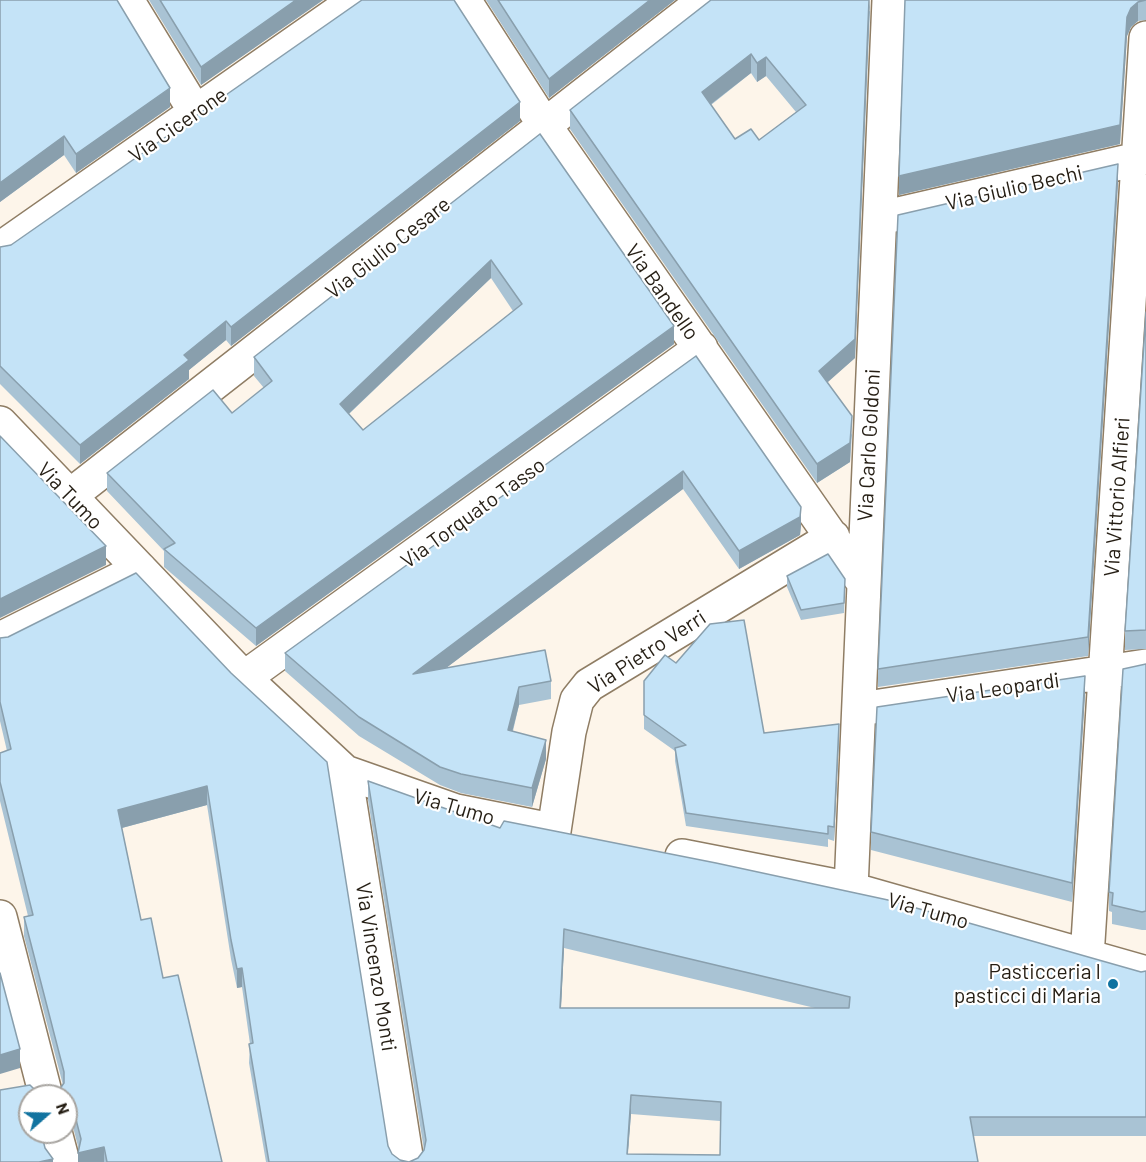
<!DOCTYPE html>
<html>
<head>
<meta charset="utf-8">
<style>
  body { margin:0 }
  #map { position:relative; width:1146px; height:1162px; overflow:hidden; background:#fdf5ea; font-family:Barlow,sans-serif }
  canvas { display:block }
  .north { position:absolute; left:18px; top:1084px; width:60px; height:60px; box-sizing:border-box; background:#fff; border:2px solid #a8a5a1; border-radius:50%; rotate:70deg; font-size:16px; font-weight:700; line-height:24px; text-align:center; color:#251e14 }
  .north::after { content:''; display:block; margin:auto; width:21px; height:27px; background:#1173a0; clip-path:polygon(50% 0,100% 100%,50% 72%,0 100%) }
</style>
</head>
<body>
<div id="map">
<canvas width="1146" height="1162"></canvas>
<div class="north">N</div>
</div>
<script>
const g = document.querySelector('canvas').getContext('2d');
g.lineJoin = 'round';
const poly = rows => new Path2D(rows.map(r => 'M' + r).join(''));
function stroke(path, color, width, dash) { g.strokeStyle = color; g.lineWidth = width; g.lineCap = dash ? 'butt' : 'round'; g.setLineDash(dash || []); g.stroke(path); }
function paint(path, color) { g.fillStyle = color; g.fill(path, 'evenodd'); }
function drawText(font, color, halo, rows, align = 'center') {
  g.font = font + ' Barlow,sans-serif'; g.lineWidth = 4.5; g.setLineDash([]); g.textBaseline = 'middle'; g.strokeStyle = halo; g.fillStyle = color; for (const [text, x, y, turn = 0] of rows) {
    g.save(); g.translate(x, y); g.rotate((+turn || 0) * Math.PI / 180); g.textAlign = isNaN(turn) ? turn : align; if (halo) g.strokeText(text, 0, 0); g.fillText(text, 0, 0); g.restore();
  }
}
const minor = poly([
  [127,0,196,113],
  [464,0,545,126,863,582],
  [881,218,1146,157],
  [0,249,356,0],
  [0,423,244,678,345,772,456,811,546,829],
  [71,495,705,0],
  [0,639,140,569],
  [244,678,701,348],
  [860,709,1146,666],
  [345,772,407,1162],
  [554,831,569,732,577,700,589,685,833,537],
  [682,856,851,889,1146,973],
  [851,889,889,0],
  [0,917,46,1096],
  [1087,957,1146,38],
  [55,1132,63,1162]
]);
stroke(minor, '#8f7d64', 36);
stroke(minor, '#fff', 33);
paint(poly([
  [0,0,170,107,76,173,64,155,0,202],
  [149,0,323,0,201,85],
  [486,0,675,0,549,98],
  [905,0,1146,0,1146,20,1138,21,1131,27,1127,36,1120,144,899,195],
  [870,11,855,358,827,382,852,435,850,462,817,483,570,129,570,110],
  [751,73,757,82,766,76,796,112,759,140,735,139,711,105],
  [520,121,231,346,226,340,189,370,189,379,80,464,0,384,0,247,11,245],
  [540,134,674,344,256,646,164,567,164,551,107,491,107,473,232,413,264,388,254,376,254,357],
  [491,278,513,311,363,430,349,414],
  [1118,183,1088,656,878,687,878,669],
  [1146,312,1146,649,1125,650,1125,631],
  [696,356,801,526,800,535,739,569,683,489,446,668,551,681,551,699,519,705,513,731,546,759,532,807,461,793,440,785,359,736,285,671,285,653],
  [136,573,392,1154,400,1160,409,1162,418,1158,424,1150,368,800,368,781,500,828,1141,972,1146,971,1146,1136,973,1136,978,1162,266,1162,249,1063,250,1044,242,987,237,988,231,959,207,805,122,828,141,920,163,978,222,1162,78,1162,79,1150,73,1127,68,1118,66,1117,66,1096,51,1096,51,1095,59,1090,63,1085,24,936,24,917,28,916,0,801,0,753,7,751,0,721,0,638,8,637],
  [564,948,815,1008,561,1008],
  [631,1114,720,1121,720,1155,628,1154],
  [787,576,845,589,844,613,801,620,787,587],
  [1146,664,1146,930,1142,930,1112,924,1112,912,1109,911,1109,892],
  [644,681,764,733,839,737,834,841,828,839,828,847,686,826,675,761,675,751,644,729],
  [1085,694,1072,902,871,850,871,832]
]), '#a9c3d4');
paint(poly([
  [296,0,323,0,201,85,201,67],
  [650,0,675,0,549,98,549,79],
  [870,0,855,358,819,390,819,371],
  [1138,2,1138,21,1131,27,1127,36,1120,144,899,195,899,176],
  [751,54,751,73,702,111,702,92],
  [766,57,766,76,757,82,757,63],
  [170,88,170,107,76,173,76,154],
  [520,102,520,121,231,346,231,327],
  [64,136,64,155,0,202,0,183],
  [1118,164,1118,183,1088,656,1088,637],
  [491,260,491,278,340,422,340,404],
  [226,321,226,340,189,370,189,379,80,464,80,445,184,355],
  [674,326,674,344,256,646,256,628],
  [852,416,850,462,817,483,817,464],
  [683,471,683,489,413,693,413,674],
  [801,507,801,526,800,535,739,569,739,551],
  [106,546,106,565,0,618,0,599],
  [1085,676,1085,694,1072,902,1072,883],
  [519,687,519,705,508,748,508,730],
  [839,724,839,737,834,841,834,827],
  [546,740,546,759,532,807,532,788],
  [207,786,207,805,118,829,118,810],
  [564,929,564,948,560,1027,560,1008],
  [242,968,242,987,237,988,237,969],
  [20,1049,20,1068,0,1074,0,1055],
  [631,1095,631,1114,627,1162],
  [104,1147,104,1162,78,1162,78,1153],
  [53,1159,53,1162,39,1162]
]), '#899fad');
const building = poly([
  [0,0,117,0,170,88,76,154,64,136,0,183,0,0],
  [160,0,296,0,201,67,160,0],
  [362,0,454,0,520,102,231,327,226,321,184,355,189,360,80,445,0,366,0,247,11,245,362,0],
  [498,0,650,0,549,79,498,0],
  [711,0,869,0,855,339,819,371,852,416,850,443,817,464,570,110,711,0],
  [751,54,757,63,766,57,806,105,759,140,751,129,735,139,702,92,751,54],
  [905,0,1146,0,1138,2,1131,8,1127,17,1120,125,899,176,905,0],
  [540,134,674,326,256,628,164,549,175,543,107,473,213,390,232,413,272,381,254,357,540,134],
  [491,260,522,304,363,430,340,404,491,260],
  [1118,164,1088,637,878,669,898,215,1118,164],
  [1146,312,1146,630,1125,631,1146,312],
  [696,356,801,507,800,517,739,551,683,471,413,674,545,650,551,681,519,687,508,730,546,740,532,788,461,774,440,767,359,717,285,653,696,356],
  [0,436,106,546,0,599,0,436],
  [828,554,845,579,844,603,801,610,787,576,828,554],
  [136,573,231,673,327,762,388,1146,392,1154,400,1160,409,1162,418,1158,424,1150,426,1140,368,781,500,828,504,821,716,863,888,900,1141,972,1146,971,1146,1117,970,1117,978,1162,269,1162,249,1044,253,1043,242,968,237,969,231,940,207,786,118,810,141,920,151,918,163,978,178,975,222,1162,107,1162,104,1147,78,1153,81,1139,73,1108,68,1099,66,1098,66,1096,51,1095,59,1090,64,1083,64,1072,24,917,33,915,0,782,0,753,11,749,0,702,0,638,8,637,136,573],
  [564,929,850,997,849,1008,560,1008,564,929],
  [631,1095,721,1102,720,1155,627,1154,631,1095],
  [744,620,764,733,839,724,834,827,828,826,828,834,686,813,675,748,686,745,644,715,644,681,665,655,676,663,710,624,744,620],
  [1146,664,1146,911,1142,912,1112,905,1113,893,1109,892,1123,669,1146,664],
  [1085,676,1072,883,871,832,877,707,1085,676],
  [0,973,20,1049,0,1055,0,973],
  [30,1085,40,1095,49,1095,30,1096,30,1132,41,1132,45,1148,53,1159,39,1162,0,1162,0,1090,30,1085]
]);
paint(building, '#c4e3f7');
stroke(building, '#899fad', 1.5);
for (const [x, y, r, color] of [
  [1113,984,6,"#1173a0"]
]) { const dot = new Path2D(); dot.arc(x, y, r, 0, 2 * Math.PI); g.fillStyle = color; g.fill(dot); stroke(dot, '#fff', 2); }
drawText('21px', '#251e14', '#fff', [
  ["Via Cicerone",178,125,-35],
  ["Via Giulio Bechi",1014,188,-13],
  ["Via Giulio Cesare",388,248,-38],
  ["Via Bandello",662,292,55],
  ["Via Carlo Goldoni",869,445,-87],
  ["Via Tumo",70,496,46],
  ["Via Vittorio Alfieri",1117,497,-86],
  ["Via Torquato Tasso",473,513,-36],
  ["Via Pietro Verri",647,652,-33],
  ["Via Leopardi",1003,688,-8],
  ["Via Tumo",454,807,16],
  ["Via Tumo",928,911,16],
  ["Via Vincenzo Monti",376,967,81]
]);
drawText('21px', '#251e14', '#fff', [
  ["Pasticceria I",1101,972],
  ["pasticci di Maria",1101,996]
], 'right');
</script>
</body>
</html>
